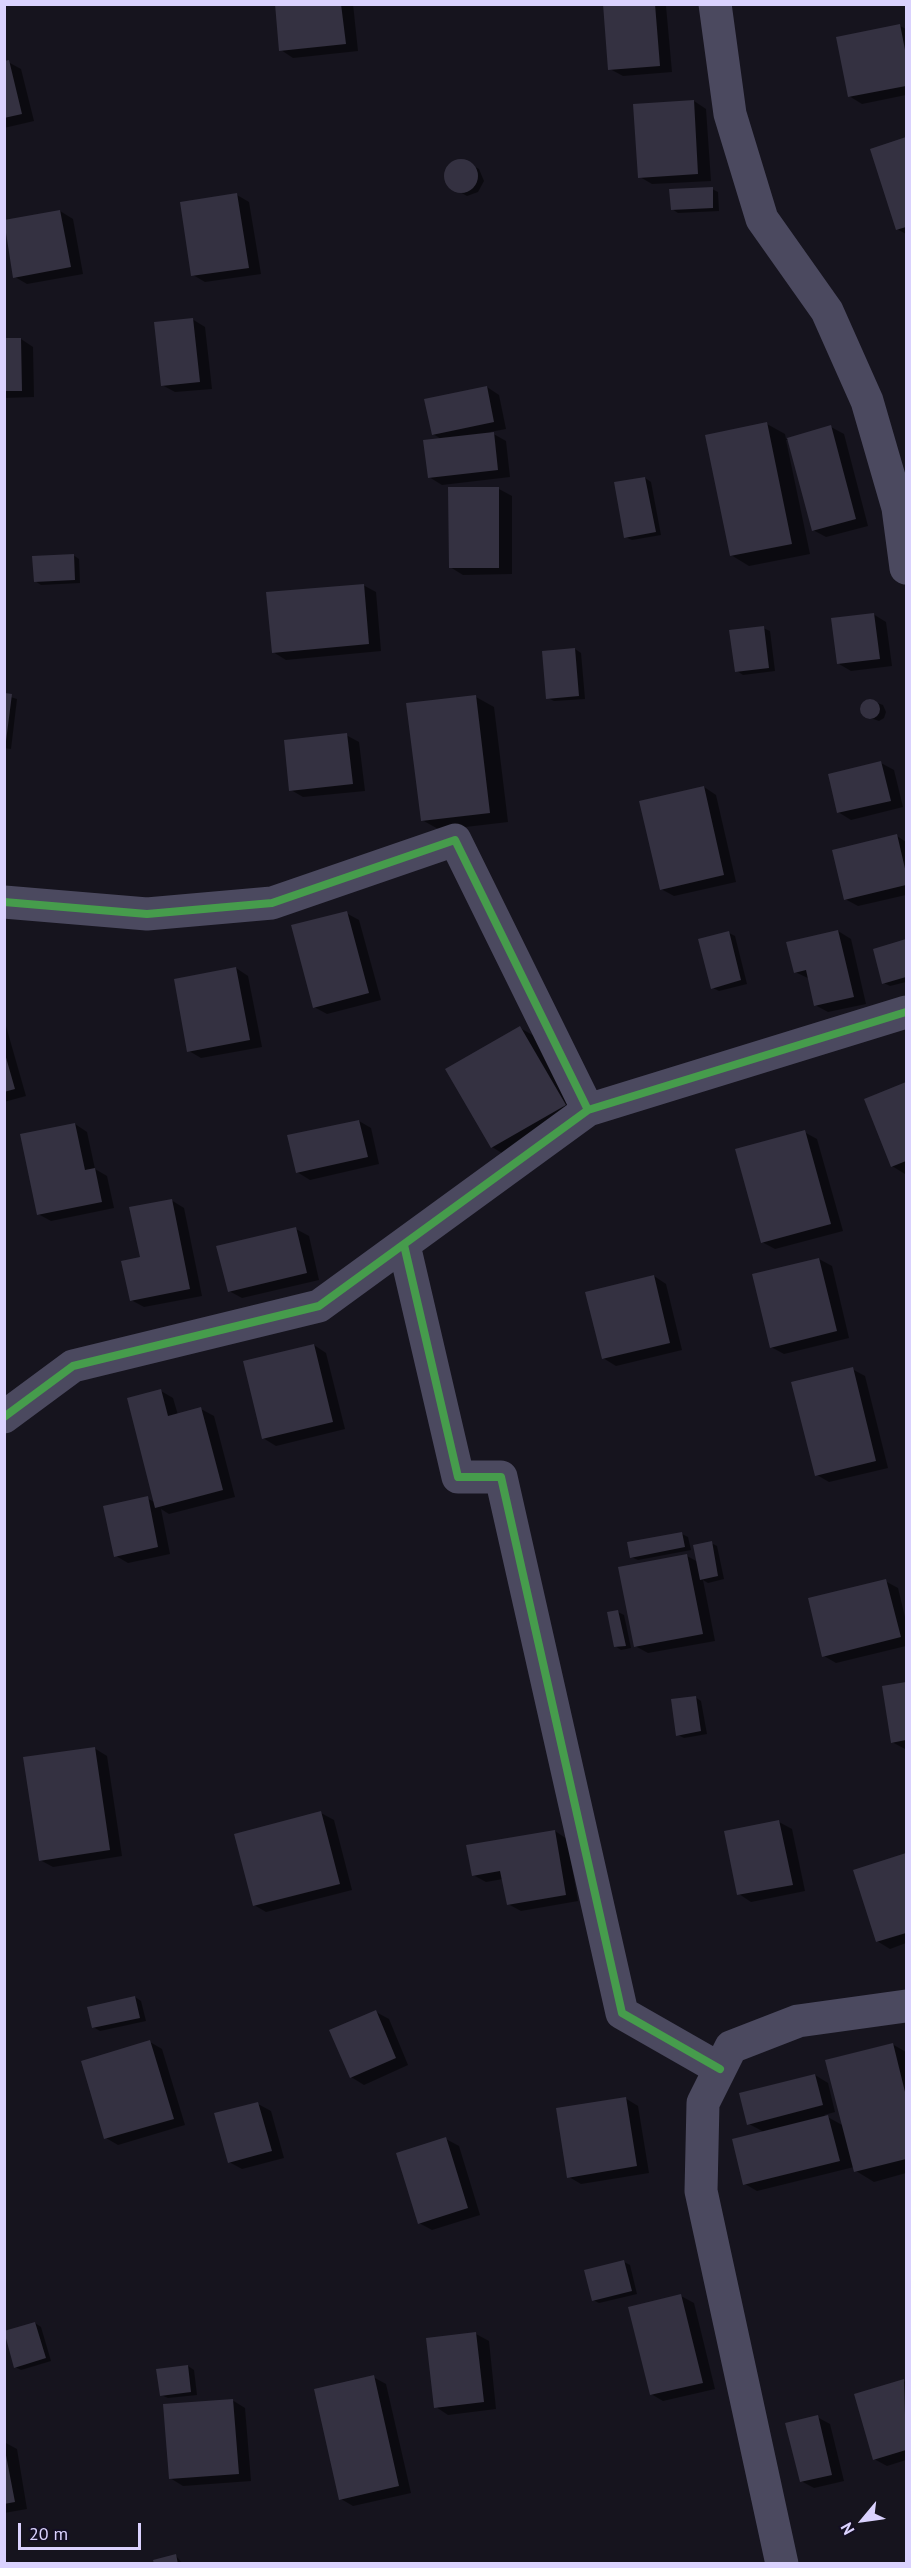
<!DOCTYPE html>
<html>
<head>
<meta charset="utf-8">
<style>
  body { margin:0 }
  #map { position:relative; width:911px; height:2568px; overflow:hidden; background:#16141e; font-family:"PT Sans",sans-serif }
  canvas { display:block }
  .frame { position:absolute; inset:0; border:6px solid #dad2fe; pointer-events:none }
  .north { position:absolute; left:833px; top:2490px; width:60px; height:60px; -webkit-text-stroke:4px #140f23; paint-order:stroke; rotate:241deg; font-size:16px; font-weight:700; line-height:24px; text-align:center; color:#dad2fe }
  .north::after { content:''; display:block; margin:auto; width:21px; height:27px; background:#dad2fe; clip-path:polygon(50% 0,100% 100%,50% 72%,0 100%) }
  .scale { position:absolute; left:18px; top:2523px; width:123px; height:27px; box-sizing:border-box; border:3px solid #dad2fe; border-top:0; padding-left:8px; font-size:18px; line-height:21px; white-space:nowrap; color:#dad2fe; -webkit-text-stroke:4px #140f23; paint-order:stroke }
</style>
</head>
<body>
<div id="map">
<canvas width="911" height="2568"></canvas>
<div class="frame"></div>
<div class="north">N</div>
<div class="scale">20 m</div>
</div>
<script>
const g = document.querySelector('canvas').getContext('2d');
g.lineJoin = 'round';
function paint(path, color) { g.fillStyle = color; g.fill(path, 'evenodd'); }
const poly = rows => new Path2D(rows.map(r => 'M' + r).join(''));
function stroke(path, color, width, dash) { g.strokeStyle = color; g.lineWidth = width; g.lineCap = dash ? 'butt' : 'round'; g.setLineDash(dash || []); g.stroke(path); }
paint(poly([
  [276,4,353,4,358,51,293,58,281,50],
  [604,4,666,6,672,72,623,76,610,69],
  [900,26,906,29,906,95,862,104,849,96],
  [8,62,21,69,34,121,4,128,4,63],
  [694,101,706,109,711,181,652,184,640,177],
  [906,139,906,234,897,229,872,150],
  [462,160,479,169,484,181,478,192,467,196,449,186,445,175,450,164],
  [712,189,718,192,719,211,678,213,672,209],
  [237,195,249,202,261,274,205,282,193,275],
  [60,211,73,219,83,274,27,284,15,277],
  [192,319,205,327,212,389,175,392,162,385],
  [4,339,21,339,33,347,34,397,4,398],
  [487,387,499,395,506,429,490,432,506,441,510,477,442,485,429,477,443,440,433,434],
  [767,424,785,434,786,439,831,427,844,434,868,526,826,537,813,530,789,440,786,440,810,554,749,566,731,555],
  [645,478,651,482,661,535,632,540,625,537],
  [499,489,512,496,512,574,463,575,450,567],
  [73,555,79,559,80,583,41,585,35,581],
  [363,585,376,592,381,651,286,660,273,652],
  [873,614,886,622,892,666,851,671,839,664],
  [763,628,770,631,775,671,743,675,737,671],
  [575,649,581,653,585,699,554,701,548,698],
  [4,695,17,699,11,749,4,748],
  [476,697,494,707,508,822,440,830,422,820],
  [869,700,883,705,886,712,884,718,879,721,865,716,862,710,863,703],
  [346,735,359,742,365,791,303,797,291,790],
  [881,763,894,770,903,807,851,820,838,812],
  [704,787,716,795,736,882,674,896,661,889],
  [897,836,906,842,906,895,858,906,845,899],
  [346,913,359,920,381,1000,327,1014,314,1007],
  [838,931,851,939,866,1004,828,1012,815,1005,810,979,795,972],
  [729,933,735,936,747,984,719,991,713,988],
  [906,941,906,982,890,986,884,983,875,950],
  [236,968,248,976,262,1047,201,1058,189,1051],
  [4,1019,26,1096,4,1102],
  [520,1028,538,1038,583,1115,510,1158,492,1147],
  [906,1084,906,1173,905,1174,892,1166,866,1099],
  [359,1121,371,1128,379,1164,310,1180,297,1172],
  [75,1124,87,1132,95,1169,107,1176,114,1208,51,1221,38,1214],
  [804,1132,817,1139,843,1231,775,1249,762,1242],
  [171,1200,184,1208,202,1296,144,1307,131,1300,141,1258],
  [296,1229,309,1236,319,1280,242,1298,229,1291],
  [819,1259,832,1266,849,1338,784,1354,771,1347],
  [654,1276,666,1284,682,1350,616,1366,603,1358],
  [314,1345,326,1353,345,1429,276,1446,263,1438],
  [852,1369,865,1376,888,1468,829,1482,817,1475],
  [161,1391,173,1398,178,1415,201,1409,214,1416,235,1497,169,1514,161,1509,170,1554,128,1563,116,1556,147,1498,156,1503],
  [682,1534,688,1537,691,1550,638,1560,631,1557],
  [711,1543,717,1546,724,1579,708,1583,703,1580,715,1641,648,1653,635,1646,687,1556,698,1562],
  [885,1581,898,1588,906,1621,906,1646,836,1663,824,1656],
  [618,1612,624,1615,631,1648,621,1650,615,1646],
  [906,1683,906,1749,905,1749,892,1742,883,1687],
  [695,1697,701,1701,707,1734,684,1738,678,1735],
  [94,1748,107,1756,122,1856,53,1867,40,1860],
  [321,1813,334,1820,352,1890,266,1912,254,1905],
  [779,1822,792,1829,805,1891,751,1902,739,1894],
  [555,1831,567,1839,578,1901,521,1911,508,1904,503,1879,486,1882,473,1875],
  [906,1855,906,1943,890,1949,877,1941,855,1871],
  [135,1997,141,2001,146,2021,100,2031,93,2027],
  [376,2012,389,2019,408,2065,364,2085,351,2077],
  [150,2042,162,2049,185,2125,118,2145,106,2138],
  [892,2044,906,2052,906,2173,874,2182,856,2171,854,2167,757,2191,745,2184,764,2132,749,2124,815,2075,828,2083,835,2112,824,2115,844,2126],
  [625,2098,638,2106,649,2173,581,2184,569,2177],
  [258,2104,271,2111,284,2158,242,2169,229,2162],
  [446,2139,459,2146,480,2215,432,2230,419,2223],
  [624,2262,630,2265,637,2294,599,2303,593,2300],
  [681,2296,694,2303,715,2389,663,2401,651,2394],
  [35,2323,41,2327,51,2361,21,2370,15,2367],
  [476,2334,489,2341,496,2409,448,2415,436,2407],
  [188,2366,194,2370,197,2395,168,2398,161,2395],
  [373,2377,386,2384,411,2493,353,2506,341,2499],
  [904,2381,906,2383,906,2460,887,2466,874,2459],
  [232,2400,245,2408,251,2481,183,2486,170,2478],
  [817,2417,830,2424,844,2481,814,2488,801,2481],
  [4,2442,17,2449,27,2509,4,2513],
  [176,2556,183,2564,156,2564]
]), '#0007');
paint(poly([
  [275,4,341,4,346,44,279,51],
  [603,4,655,4,660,66,608,70],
  [900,24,906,55,906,86,848,97,836,37],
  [9,60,22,114,4,118,4,61],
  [694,100,698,174,638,178,633,104],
  [906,137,906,227,896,230,870,149],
  '444 176a17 17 0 1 1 34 0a17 17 0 1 1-34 0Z',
  [713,187,713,208,671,210,669,189],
  [237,193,249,268,191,276,180,202],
  [60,210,71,267,13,278,4,220],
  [193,318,200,382,161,386,154,322],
  [4,338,21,338,22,391,4,391],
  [487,386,494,422,432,435,424,399],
  [767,422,792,544,730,556,705,435],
  [831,425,856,519,812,531,787,438],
  [494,432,498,470,428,478,423,440],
  [645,477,656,532,624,538,614,482],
  [448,487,499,487,499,568,449,568],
  [74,554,75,580,34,582,32,556],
  [364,584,369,644,272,653,266,592],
  [874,613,880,659,837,664,831,618],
  [764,626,769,668,735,672,729,630],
  [575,648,579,696,546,699,542,651],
  [5,693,12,694,6,741,5,741],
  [476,695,490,813,421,821,406,703],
  '860 709a10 10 0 1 1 20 0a10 10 0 1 1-20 0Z',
  [347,733,353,784,289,791,284,740],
  [881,761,891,801,837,813,828,774],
  [704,786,724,875,660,890,639,801],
  [897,834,906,873,906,885,844,900,832,850],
  [347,911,369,993,313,1008,291,925],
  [838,930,854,997,814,1006,806,970,794,973,786,942],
  [729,931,741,980,711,989,698,939],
  [906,939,906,977,882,984,873,949],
  [236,967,250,1040,187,1052,174,979],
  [520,1026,566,1105,491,1148,445,1069],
  [5,1054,15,1089,4,1092,4,1055],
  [906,1082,906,1161,891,1167,864,1099],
  [359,1120,368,1157,296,1173,287,1135],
  [75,1123,85,1170,95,1168,102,1202,37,1215,20,1134],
  [805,1130,831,1224,761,1243,735,1149],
  [172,1199,190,1289,130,1301,121,1261,140,1257,129,1207],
  [296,1227,307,1273,228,1292,216,1246],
  [819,1258,837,1331,770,1348,752,1274],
  [654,1275,670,1343,602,1359,585,1292],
  [314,1344,333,1422,262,1439,243,1361],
  [853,1367,876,1461,815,1476,791,1382],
  [161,1389,168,1416,201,1407,223,1490,155,1508,127,1398],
  [148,1496,158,1547,114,1557,103,1506],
  [682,1532,685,1547,630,1558,627,1542],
  [712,1541,718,1576,700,1580,693,1545],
  [687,1554,703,1634,634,1647,618,1567],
  [886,1579,901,1637,822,1657,808,1598],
  [618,1610,626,1646,614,1647,607,1612],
  [906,1682,906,1740,891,1743,882,1686],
  [696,1696,701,1731,676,1736,671,1699],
  [95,1747,110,1850,39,1861,23,1757],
  [321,1811,340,1884,253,1906,234,1834],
  [779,1820,793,1885,737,1895,724,1831],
  [555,1830,566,1895,507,1905,500,1871,472,1876,466,1845],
  [906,1853,906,1933,876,1942,853,1870],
  [135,1996,140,2018,92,2028,87,2007],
  [376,2010,396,2058,350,2078,329,2030],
  [150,2040,174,2119,104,2139,81,2061],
  [893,2043,906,2096,906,2159,854,2172,825,2060],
  [815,2074,823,2105,747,2125,739,2093],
  [626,2097,637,2166,567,2178,556,2108],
  [258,2102,272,2151,228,2163,214,2113],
  [828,2115,840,2161,743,2185,732,2139],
  [446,2137,468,2208,418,2224,396,2153],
  [624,2260,632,2291,592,2301,584,2270],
  [681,2294,703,2383,650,2395,628,2307],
  [35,2322,46,2358,14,2368,4,2331],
  [476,2332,484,2402,434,2408,426,2338],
  [188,2365,191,2392,160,2396,156,2369],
  [374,2375,399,2486,339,2500,314,2389],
  [904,2379,906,2450,873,2460,854,2394],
  [233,2399,239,2474,169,2479,163,2404],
  [818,2415,832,2475,800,2482,785,2423],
  [4,2445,15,2502,4,2504],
  [176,2554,178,2564,154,2564,153,2560]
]), '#343141');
stroke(poly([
  [715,4,730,114,762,219,827,311,867,401,898,508,906,568],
  [4,902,147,914,272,903,455,840,588,1110],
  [404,1245,458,1477,501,1477,622,2013,720,2069],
  [4,1417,73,1366,319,1306,588,1110,906,1012],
  [782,2564,701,2191,703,2103,731,2047,798,2021,906,2006]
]), '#4b495f', 33);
stroke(poly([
  [4,902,147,914,272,903,455,840,588,1110],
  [404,1245,458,1477,501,1477,622,2013,720,2069],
  [4,1417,73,1366,319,1306,588,1110,906,1012]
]), '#469c4c', 8);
</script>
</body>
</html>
